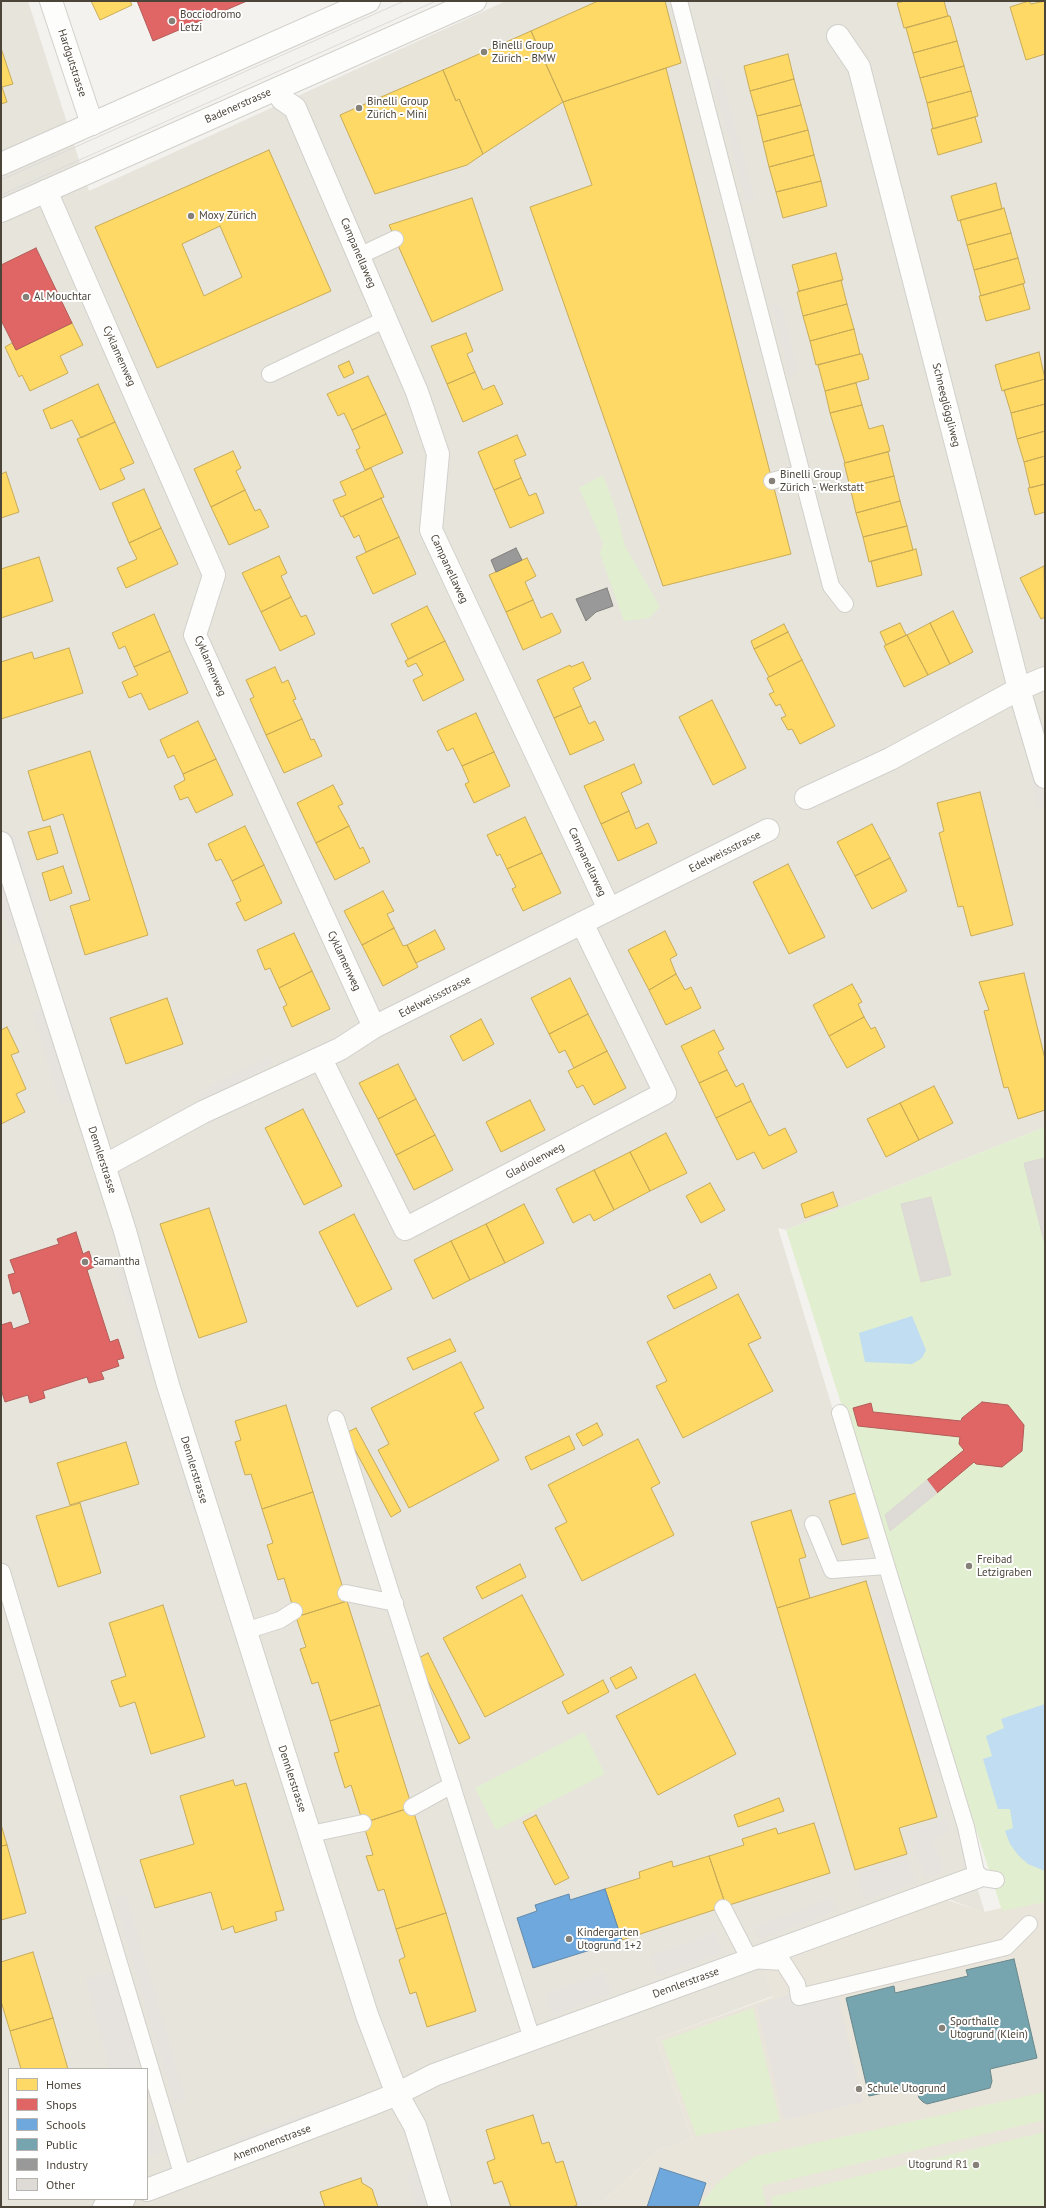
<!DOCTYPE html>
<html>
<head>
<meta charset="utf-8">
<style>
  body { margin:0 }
  #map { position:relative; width:1046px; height:2208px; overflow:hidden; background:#f4f2ee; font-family:"PT Sans",sans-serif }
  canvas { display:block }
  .frame { position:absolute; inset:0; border:2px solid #4b4439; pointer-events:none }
  .legend { position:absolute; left:8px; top:2068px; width:140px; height:132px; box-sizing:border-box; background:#fff; border:1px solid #b7b4b0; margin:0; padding:5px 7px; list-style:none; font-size:12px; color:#4b4439 }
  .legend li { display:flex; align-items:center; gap:8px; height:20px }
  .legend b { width:20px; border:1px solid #b7b4b0 }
</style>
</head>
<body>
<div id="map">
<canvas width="1046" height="2208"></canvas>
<div class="frame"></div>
<ul class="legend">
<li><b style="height:11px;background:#ffd966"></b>Homes</li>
<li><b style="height:11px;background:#e06666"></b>Shops</li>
<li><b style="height:11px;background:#6fa8dc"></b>Schools</li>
<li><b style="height:11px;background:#76a5af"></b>Public</li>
<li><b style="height:11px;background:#999"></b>Industry</li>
<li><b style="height:11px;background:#dedbd6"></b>Other</li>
</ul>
</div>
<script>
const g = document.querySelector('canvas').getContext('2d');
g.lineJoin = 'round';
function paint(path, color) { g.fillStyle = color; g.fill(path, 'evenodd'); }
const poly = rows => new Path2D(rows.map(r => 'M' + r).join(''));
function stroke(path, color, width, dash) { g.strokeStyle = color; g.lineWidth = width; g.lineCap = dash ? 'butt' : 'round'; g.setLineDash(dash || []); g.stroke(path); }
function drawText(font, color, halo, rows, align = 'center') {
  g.font = font + ' "PT Sans",sans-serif'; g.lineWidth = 4; g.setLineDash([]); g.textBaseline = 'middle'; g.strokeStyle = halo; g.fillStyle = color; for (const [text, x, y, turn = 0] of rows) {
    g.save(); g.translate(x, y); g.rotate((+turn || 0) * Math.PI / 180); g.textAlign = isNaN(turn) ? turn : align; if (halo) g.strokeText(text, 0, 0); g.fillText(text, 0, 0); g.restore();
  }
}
paint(poly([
  [1,1,28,1,89,191,506,1,1045,1,1045,1127,786,1230,778,1228,985,1913,948,1899,764,1968,773,1996,656,2039,692,2139,659,2150,597,2207,1,2207],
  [9,2069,147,2069,147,2199,9,2199]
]), '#e7e4dc');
paint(poly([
  [1045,1898,1045,2207,597,2207,659,2150,692,2139,656,2039,773,1997,764,1968,947,1900,984,1912]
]), '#eae5da');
paint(poly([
  [603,475,616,510,625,546,660,607,649,618,624,621,600,554,603,543,579,488],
  [1045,1127,1045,1902,1002,1911,786,1230],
  [584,1732,605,1774,496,1830,475,1788],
  [753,2008,780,2121,696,2136,662,2041],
  [1045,2092,1045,2120,762,2186,766,2207,701,2207,703,2200,717,2184,733,2170,756,2156],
  [1045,2132,1045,2207,773,2207,771,2197]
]), '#e1eecf');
paint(poly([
  [721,75,755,200,746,202,712,77],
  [771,302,782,308,797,367,790,379],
  [1007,587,1017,630,1008,632,998,589],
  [1037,767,1045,799,1045,807,1038,808,1029,770],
  [15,834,51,949,42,953,6,837],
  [1,879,21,942,12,945,1,912],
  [42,1008,72,1101,61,1104,32,1012],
  [270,1056,274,1064,202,1101,198,1093],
  [126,1267,157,1364,147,1367,117,1270],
  [188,1460,202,1509,193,1512,178,1463],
  [873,1592,887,1600,939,1771,928,1775],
  [946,1818,950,1832,932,1839,944,1872,925,1878,909,1831],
  [907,1858,916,1883,865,1900,857,1874],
  [113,1895,126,1895,186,2100,174,2103],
  [832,1898,837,1910,760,1939,755,1927],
  [715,1932,723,1952,659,1976,651,1956],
  [114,1971,140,2069,110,2069,86,1979],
  [604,1972,611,1993,553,2016,545,1995],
  [837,1993,863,2102,784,2120,757,2006,789,1994],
  [332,2104,346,2109,242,2148,238,2138],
  [155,2123,164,2151,147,2157,147,2126],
  [414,2167,427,2207,416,2207,407,2177]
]), '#e6e3df');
paint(poly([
  [912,1316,926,1350,922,1358,912,1364,865,1362,859,1333],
  [1045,1704,1045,1871,1028,1864,1018,1855,1010,1844,1005,1831,1013,1828,1010,1809,998,1809,983,1759,992,1756,986,1736,1004,1728,1001,1719]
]), '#c0ddf1');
const homes = poly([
  [91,1,130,1,132,5,100,20,91,1],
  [598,1,665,1,681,63,563,102,531,31,598,1],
  [905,1,944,1,948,16,904,28,897,3,905,1],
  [1029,1,1031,4,1045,1,1045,54,1026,60,1010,7,1029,1],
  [948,16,950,16,957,41,913,53,906,28,948,16],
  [531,31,563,102,483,154,459,99,456,101,443,70,531,31],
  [957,41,964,66,920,78,913,53,957,41],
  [1,48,13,84,2,87,7,102,1,104,1,48],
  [788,54,794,79,750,91,744,66,788,54],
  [964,66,971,91,927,103,920,78,964,66],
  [666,68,791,554,663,586,530,207,592,185,563,102,666,68],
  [443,70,456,101,459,99,483,154,467,165,375,194,340,115,443,70],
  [794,79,801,105,757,116,750,91,794,79],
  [971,91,978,116,933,129,927,103,971,91],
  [801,105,808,130,763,142,757,116,801,105],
  [975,117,982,142,938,155,931,129,975,117],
  [808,130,814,155,769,167,763,142,808,130],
  [269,150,331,291,157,368,95,227,269,150],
  [220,226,242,277,204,296,182,244,220,226],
  [814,155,821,181,776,192,769,167,814,155],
  [821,181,827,206,783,218,776,192,821,181],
  [996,183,1002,209,958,221,951,196,996,183],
  [472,198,503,290,432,322,389,225,472,198],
  [1004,208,1011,233,967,245,960,220,1004,208],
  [1011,233,1018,258,974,270,967,245,1011,233],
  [836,253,843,280,799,291,792,265,836,253],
  [1018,258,1025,283,981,296,974,270,1018,258],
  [841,280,847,304,803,316,797,292,841,280],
  [1023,284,1030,309,986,321,979,296,1023,284],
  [847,304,854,329,810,341,803,316,847,304],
  [72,323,83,345,60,356,68,373,30,391,22,375,19,377,5,347,12,343,16,350,72,323],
  [854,329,860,354,816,365,810,341,854,329],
  [466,333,473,351,467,354,475,372,447,384,431,346,466,333],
  [1039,352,1045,379,1002,391,995,365,1039,352],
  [860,354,862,354,869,379,825,391,818,365,860,354],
  [349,361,354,373,344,378,338,366,349,361],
  [475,372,483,390,494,385,503,404,463,422,447,384,475,372],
  [368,376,386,414,352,430,344,413,338,416,327,394,368,376],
  [1045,379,1045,404,1011,413,1004,390,1045,379],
  [856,383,862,405,830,413,825,391,856,383],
  [98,384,115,422,81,438,72,420,51,429,43,410,98,384],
  [1045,404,1045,431,1017,439,1011,413,1045,404],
  [862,405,869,429,883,425,890,451,845,463,830,413,862,405],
  [386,414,403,453,365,470,356,450,360,448,352,430,386,414],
  [115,422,134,463,120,469,125,479,100,490,77,439,115,422],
  [1045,431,1045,456,1024,462,1017,439,1045,431],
  [517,435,526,455,514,460,521,478,494,490,478,452,517,435],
  [233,451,241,468,236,471,245,490,211,507,194,469,233,451],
  [888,452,894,476,850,487,844,463,888,452],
  [1045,456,1045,484,1030,488,1024,462,1045,456],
  [371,468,384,497,341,517,333,500,346,495,340,482,371,468],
  [6,472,19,512,1,518,1,474,6,472],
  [894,476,900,501,856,513,850,487,894,476],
  [521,478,529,496,536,493,544,513,510,528,494,490,521,478],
  [1045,484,1045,512,1035,515,1028,488,1045,484],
  [144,489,161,528,129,543,112,503,144,489],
  [245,490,255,511,260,509,269,527,229,545,211,507,245,490],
  [381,498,399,537,366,552,359,535,354,538,343,516,381,498],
  [900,501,907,526,863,537,856,513,900,501],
  [907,526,913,550,869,562,863,537,907,526],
  [161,528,178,564,126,588,117,568,137,559,129,543,161,528],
  [399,537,416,574,373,594,356,557,399,537],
  [916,549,922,575,877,587,871,561,916,549],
  [279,556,287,573,281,576,291,597,261,612,242,573,279,556],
  [39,557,53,601,1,618,1,569,39,557],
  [527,558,536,576,525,582,533,600,506,612,489,575,527,558],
  [1044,566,1045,617,1041,619,1020,578,1044,566],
  [291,597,301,617,306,615,315,634,280,651,261,612,291,597],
  [533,600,541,618,552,613,561,631,560,633,523,650,506,612,533,600],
  [427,606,445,641,408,659,391,624,427,606],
  [953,611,973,652,950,664,930,623,953,611],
  [154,614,170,651,134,667,125,646,119,649,112,633,154,614],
  [900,623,906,635,886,645,880,632,900,623],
  [930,623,950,664,928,675,907,635,930,623],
  [784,624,788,632,754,649,751,641,784,624],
  [788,632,802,660,769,677,754,649,788,632],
  [907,635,928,675,904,687,884,646,907,635],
  [445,641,464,680,423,701,413,680,423,675,416,663,408,667,405,661,445,641],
  [69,648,83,693,1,719,1,662,32,652,34,659,69,648],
  [170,651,188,693,149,710,141,693,129,698,122,682,138,675,134,667,170,651],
  [802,660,835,726,800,744,792,729,788,730,781,718,786,716,780,704,776,706,769,694,774,692,767,678,802,660],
  [583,662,591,679,573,688,581,706,554,718,537,680,570,665,571,667,583,662],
  [275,667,282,683,288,680,296,699,293,700,302,719,266,735,250,699,254,697,246,680,275,667],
  [712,700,746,768,713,785,679,717,712,700],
  [581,706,589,724,595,721,604,740,570,755,554,718,581,706],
  [476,713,494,752,462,766,453,748,447,751,437,731,476,713],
  [302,719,311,740,314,739,322,756,284,773,266,735,302,719],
  [198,721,216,759,183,774,174,755,168,758,160,740,198,721],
  [90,751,148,935,85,955,70,906,90,900,89,897,63,814,43,821,28,771,90,751],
  [494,752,510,786,474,803,465,784,469,782,462,766,494,752],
  [216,759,233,795,196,813,188,797,180,800,174,786,185,780,183,774,216,759],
  [634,764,642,783,621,793,629,811,601,824,584,786,634,764],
  [333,785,343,804,338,806,349,826,316,843,297,803,333,785],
  [980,792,1013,925,971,936,963,906,958,907,939,833,944,831,937,803,980,792],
  [629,811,636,829,648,823,657,843,618,861,601,824,629,811],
  [525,817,542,853,507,869,500,854,497,856,487,835,525,817],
  [872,824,890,858,855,876,837,842,872,824],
  [50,826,58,853,37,860,28,832,50,826],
  [245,826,264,865,232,881,221,859,216,861,208,844,245,826],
  [349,826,360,849,363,847,370,862,335,880,316,843,349,826],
  [542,853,561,893,523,911,512,889,516,887,507,869,542,853],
  [890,858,907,891,872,909,855,876,890,858],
  [788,864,825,937,789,954,753,882,788,864],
  [264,865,282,903,245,921,236,903,241,901,232,881,264,865],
  [63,866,72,893,50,901,42,873,63,866],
  [383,891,394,911,387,914,394,928,362,945,344,911,383,891],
  [394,928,403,946,407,945,418,967,383,986,362,945,394,928],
  [435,930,445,949,416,963,407,945,435,930],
  [665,931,677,955,670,959,676,974,649,990,628,950,665,931],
  [294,933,312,971,279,988,270,968,265,970,257,950,294,933],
  [312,971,330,1009,292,1027,283,1007,287,1005,279,988,312,971],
  [1024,973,1045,1059,1045,1110,1018,1119,1008,1087,1004,1088,984,1011,989,1010,979,982,1024,973],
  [676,974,685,990,691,987,701,1008,666,1025,649,990,676,974],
  [570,978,588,1014,549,1034,531,998,570,978],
  [852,984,862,1002,858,1004,864,1017,829,1036,813,1005,852,984],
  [167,998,183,1044,126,1064,110,1018,167,998],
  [588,1014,607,1051,574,1068,565,1050,559,1053,549,1034,588,1014],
  [864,1017,871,1029,875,1027,885,1047,847,1068,829,1036,864,1017],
  [481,1019,494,1044,463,1061,450,1036,481,1019],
  [7,1027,19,1052,11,1055,26,1089,16,1094,25,1112,1,1124,1,1030,7,1027],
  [714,1030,724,1049,718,1052,727,1070,699,1083,681,1046,714,1030],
  [607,1051,626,1088,594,1105,583,1085,577,1088,568,1071,607,1051],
  [398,1064,416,1099,378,1119,359,1083,398,1064],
  [727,1070,736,1087,743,1083,751,1101,716,1118,699,1083,727,1070],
  [934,1086,953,1123,919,1140,900,1103,934,1086],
  [416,1099,435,1135,396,1155,378,1119,416,1099],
  [530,1100,545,1130,501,1152,486,1122,530,1100],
  [751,1101,769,1136,785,1128,797,1152,763,1169,754,1152,737,1160,716,1118,751,1101],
  [900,1103,919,1140,886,1157,867,1119,900,1103],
  [303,1109,342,1186,304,1205,265,1128,303,1109],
  [666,1133,687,1173,650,1191,630,1152,666,1133],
  [435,1135,453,1170,414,1190,396,1155,435,1135],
  [630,1152,650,1191,614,1210,594,1170,630,1152],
  [594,1170,614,1210,594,1221,590,1214,573,1223,556,1189,594,1170],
  [710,1183,725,1210,701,1223,686,1196,710,1183],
  [833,1192,838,1206,805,1218,801,1204,833,1192],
  [524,1204,544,1243,505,1263,486,1224,524,1204],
  [209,1208,247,1322,199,1338,160,1224,209,1208],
  [354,1214,392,1289,357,1307,319,1232,354,1214],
  [486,1224,505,1263,470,1280,451,1241,486,1224],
  [451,1241,470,1280,433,1299,414,1260,451,1241],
  [710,1274,717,1288,674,1309,667,1296,710,1274],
  [738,1294,761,1338,748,1344,773,1391,683,1438,656,1386,667,1381,647,1342,738,1294],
  [450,1339,456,1351,413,1370,407,1358,450,1339],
  [461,1362,484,1408,474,1413,499,1460,409,1508,378,1450,389,1444,371,1408,461,1362],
  [286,1405,313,1492,262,1509,251,1474,245,1475,235,1442,241,1440,235,1421,286,1405],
  [597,1423,603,1435,583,1446,576,1434,597,1423],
  [356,1428,401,1511,391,1517,346,1433,356,1428],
  [569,1436,575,1449,531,1470,525,1457,569,1436],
  [638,1439,660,1483,651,1488,674,1535,582,1581,555,1528,567,1522,548,1485,638,1439],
  [126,1442,139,1484,70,1505,57,1463,126,1442],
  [313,1492,347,1601,296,1617,284,1578,278,1580,267,1545,273,1543,262,1509,313,1492],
  [859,1492,871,1537,842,1545,829,1501,859,1492],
  [80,1503,101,1573,58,1587,36,1516,80,1503],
  [791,1510,806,1557,799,1559,810,1598,777,1608,751,1522,791,1510],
  [520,1564,526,1577,482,1599,476,1587,520,1564],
  [866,1581,937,1817,899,1828,907,1854,855,1870,777,1608,866,1581],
  [522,1595,564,1675,485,1717,443,1638,522,1595],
  [347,1601,380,1705,330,1721,318,1682,312,1684,300,1649,306,1647,296,1617,347,1601],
  [163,1605,205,1737,151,1754,135,1702,120,1707,111,1681,126,1676,109,1623,163,1605],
  [428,1653,470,1738,459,1744,417,1659,428,1653],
  [631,1667,637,1678,616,1689,610,1678,631,1667],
  [695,1674,736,1754,658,1795,616,1716,695,1674],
  [603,1680,609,1692,568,1714,562,1702,603,1680],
  [380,1705,412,1807,363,1823,351,1785,345,1788,334,1753,339,1752,330,1721,380,1705],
  [233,1780,235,1786,246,1783,284,1910,275,1912,277,1920,235,1933,233,1926,222,1930,211,1892,155,1908,140,1860,194,1844,180,1796,233,1780],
  [779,1798,784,1811,738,1827,734,1815,779,1798],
  [412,1807,446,1913,396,1929,384,1889,378,1891,366,1856,373,1855,363,1823,412,1807],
  [536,1815,569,1878,555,1885,523,1822,536,1815],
  [814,1823,830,1873,726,1906,709,1856,744,1845,742,1839,776,1828,778,1834,814,1823],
  [1,1824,7,1845,1,1846,1,1824],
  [7,1845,26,1913,1,1920,1,1846,7,1845],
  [709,1856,726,1906,622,1940,605,1889,640,1878,639,1872,672,1861,673,1867,709,1856],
  [446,1913,476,2011,427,2027,416,1992,410,1994,399,1960,405,1957,396,1929,446,1913],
  [33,1952,53,2018,10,2031,1,2001,1,1962,33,1952],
  [53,2018,68,2069,21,2069,10,2031,53,2018],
  [533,2115,542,2144,549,2142,556,2163,563,2161,577,2205,573,2207,511,2207,502,2181,494,2184,487,2162,495,2159,486,2130,533,2115],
  [361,2178,362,2183,372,2189,378,2207,325,2207,320,2192,361,2178]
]);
paint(homes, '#ffd966');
stroke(homes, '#c9ac58', 1);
const shops = poly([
  [137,1,247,1,153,41,137,1],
  [36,248,72,323,16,350,1,320,1,265,36,248],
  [76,1232,83,1254,89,1251,94,1267,87,1270,110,1342,118,1339,124,1358,117,1360,119,1366,101,1372,104,1379,89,1383,87,1377,43,1391,45,1398,30,1403,28,1395,5,1402,1,1389,1,1325,11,1322,13,1329,30,1323,20,1291,13,1294,8,1275,15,1273,10,1260,59,1244,57,1239,76,1232],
  [982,1402,1008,1405,1024,1425,1022,1451,1002,1467,976,1464,974,1462,937,1493,927,1480,964,1450,959,1444,960,1437,858,1426,853,1408,871,1403,873,1412,961,1421,962,1418,982,1402]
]);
paint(shops, '#e06666');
stroke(shops, '#b35c58', 1);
const schools = poly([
  [605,1889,622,1940,533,1968,517,1918,537,1911,535,1905,569,1894,570,1900,605,1889],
  [660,2168,706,2183,698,2207,647,2207,660,2168]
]);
paint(schools, '#6fa8dc');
stroke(schools, '#648aab', 1);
const public = poly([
  [1014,1959,1037,2058,990,2069,992,2081,990,2088,943,2100,927,2104,923,2102,919,2098,916,2086,869,2096,846,1998,894,1986,895,1993,968,1976,966,1970,1014,1959]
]);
paint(public, '#76a5af');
stroke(public, '#69888c', 1);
const industry = poly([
  [516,548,522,560,496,572,491,560,516,548],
  [607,588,613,606,596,612,586,621,576,599,607,588]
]);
paint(industry, '#999');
stroke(industry, '#82807c', 1);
const building = poly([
  [1045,1158,1045,1241,1044,1241,1024,1163,1045,1158],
  [931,1197,951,1275,921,1282,901,1204,931,1197],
  [927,1480,937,1493,890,1531,885,1515,927,1480]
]);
paint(building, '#dedbd6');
stroke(building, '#dcd9d4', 1);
const service = poly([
  [679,1,831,586,845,604],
  [359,256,395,239],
  [270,374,386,319],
  [772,481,802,473],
  [840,1413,966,1827,977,1877,996,1880],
  [336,1419,532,2039],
  [813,1524,832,1570,886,1566],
  [2,1572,183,2177],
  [346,1593,395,1603],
  [245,1631,280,1620,294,1611],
  [412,1807,452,1785],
  [311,1834,363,1823],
  [723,1908,750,1960,783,1962,797,1984,799,1997,1006,1947,1029,1924]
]);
const minor = poly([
  [51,1,92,124],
  [838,36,859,67,1019,689,1045,777],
  [278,89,282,99,295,108,417,392,438,454,431,530,609,909],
  [46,191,214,575,195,635,374,1027],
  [806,798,890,759,1019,689,1045,678],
  [1,843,125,1231,168,1385,367,2015,397,2094,415,2126,440,2207],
  [321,1059,405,1229,665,1093,582,923],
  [104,1166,203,1112,340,1049,374,1027,768,830],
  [147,2190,362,2108,397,2094,434,2075,977,1877],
  [104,2207,124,2199]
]);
const tertiary = poly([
  [1,164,369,1],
  [1,211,475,1]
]);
stroke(service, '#d2d0cb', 18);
stroke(minor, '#d2d0cb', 24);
stroke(tertiary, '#d2d0cb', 24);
stroke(service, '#fdfdfc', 16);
stroke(minor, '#fdfdfc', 22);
stroke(tertiary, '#fdfdfc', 22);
stroke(poly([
  [1,180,404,1],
  [1,195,436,1]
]), '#dbdbda', 1);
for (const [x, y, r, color] of [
  [172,21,4,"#868178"],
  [484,52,4,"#868178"],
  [359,108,4,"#868178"],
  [191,216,4,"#868178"],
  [26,297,4,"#868178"],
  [772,481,4,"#868178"],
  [85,1262,4,"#868178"],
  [969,1566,4,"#868178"],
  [569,1939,4,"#868178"],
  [942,2028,4,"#868178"],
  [859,2089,4,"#868178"],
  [976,2165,4,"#868178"]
]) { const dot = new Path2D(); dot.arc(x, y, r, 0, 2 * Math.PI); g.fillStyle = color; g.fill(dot); stroke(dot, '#fff', 1.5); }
drawText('11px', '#4b4439', '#fff', [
  ["Bocciodromo",180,15],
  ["Letzi",180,28],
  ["Binelli Group",492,46],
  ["Zürich - BMW",492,59],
  ["Binelli Group",367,102],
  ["Zürich - Mini",367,115],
  ["Moxy Zürich",199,216],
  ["Al Mouchtar",34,297],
  ["Binelli Group",780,475],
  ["Zürich - Werkstatt",780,488],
  ["Samantha",93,1262],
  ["Freibad",977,1560],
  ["Letzigraben",977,1573],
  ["Kindergarten",577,1933],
  ["Utogrund 1+2",577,1946],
  ["Sporthalle",950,2022],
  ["Utogrund (Klein)",950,2035],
  ["Schule Utogrund",867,2089],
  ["Utogrund R1",968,2165,"right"]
], 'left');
drawText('11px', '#4b4439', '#fff', [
  ["Hardgutstrasse",72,63,72],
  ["Badenerstrasse",238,106,-24],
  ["Campanellaweg",358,253,67],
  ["Cyklamenweg",119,356,66],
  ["Schneeglöggliweg",946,405,76],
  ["Campanellaweg",449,569,65],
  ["Cyklamenweg",210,666,67],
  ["Edelweissstrasse",725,852,-27],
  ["Campanellaweg",587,862,65],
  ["Cyklamenweg",344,961,65],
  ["Edelweissstrasse",435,997,-27],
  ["Dennlerstrasse",102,1160,72],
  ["Gladiolenweg",535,1161,-28],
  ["Dennlerstrasse",194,1470,73],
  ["Dennlerstrasse",292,1779,72],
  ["Dennlerstrasse",686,1983,-20],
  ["Anemonenstrasse",272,2143,-21]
]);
</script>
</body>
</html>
